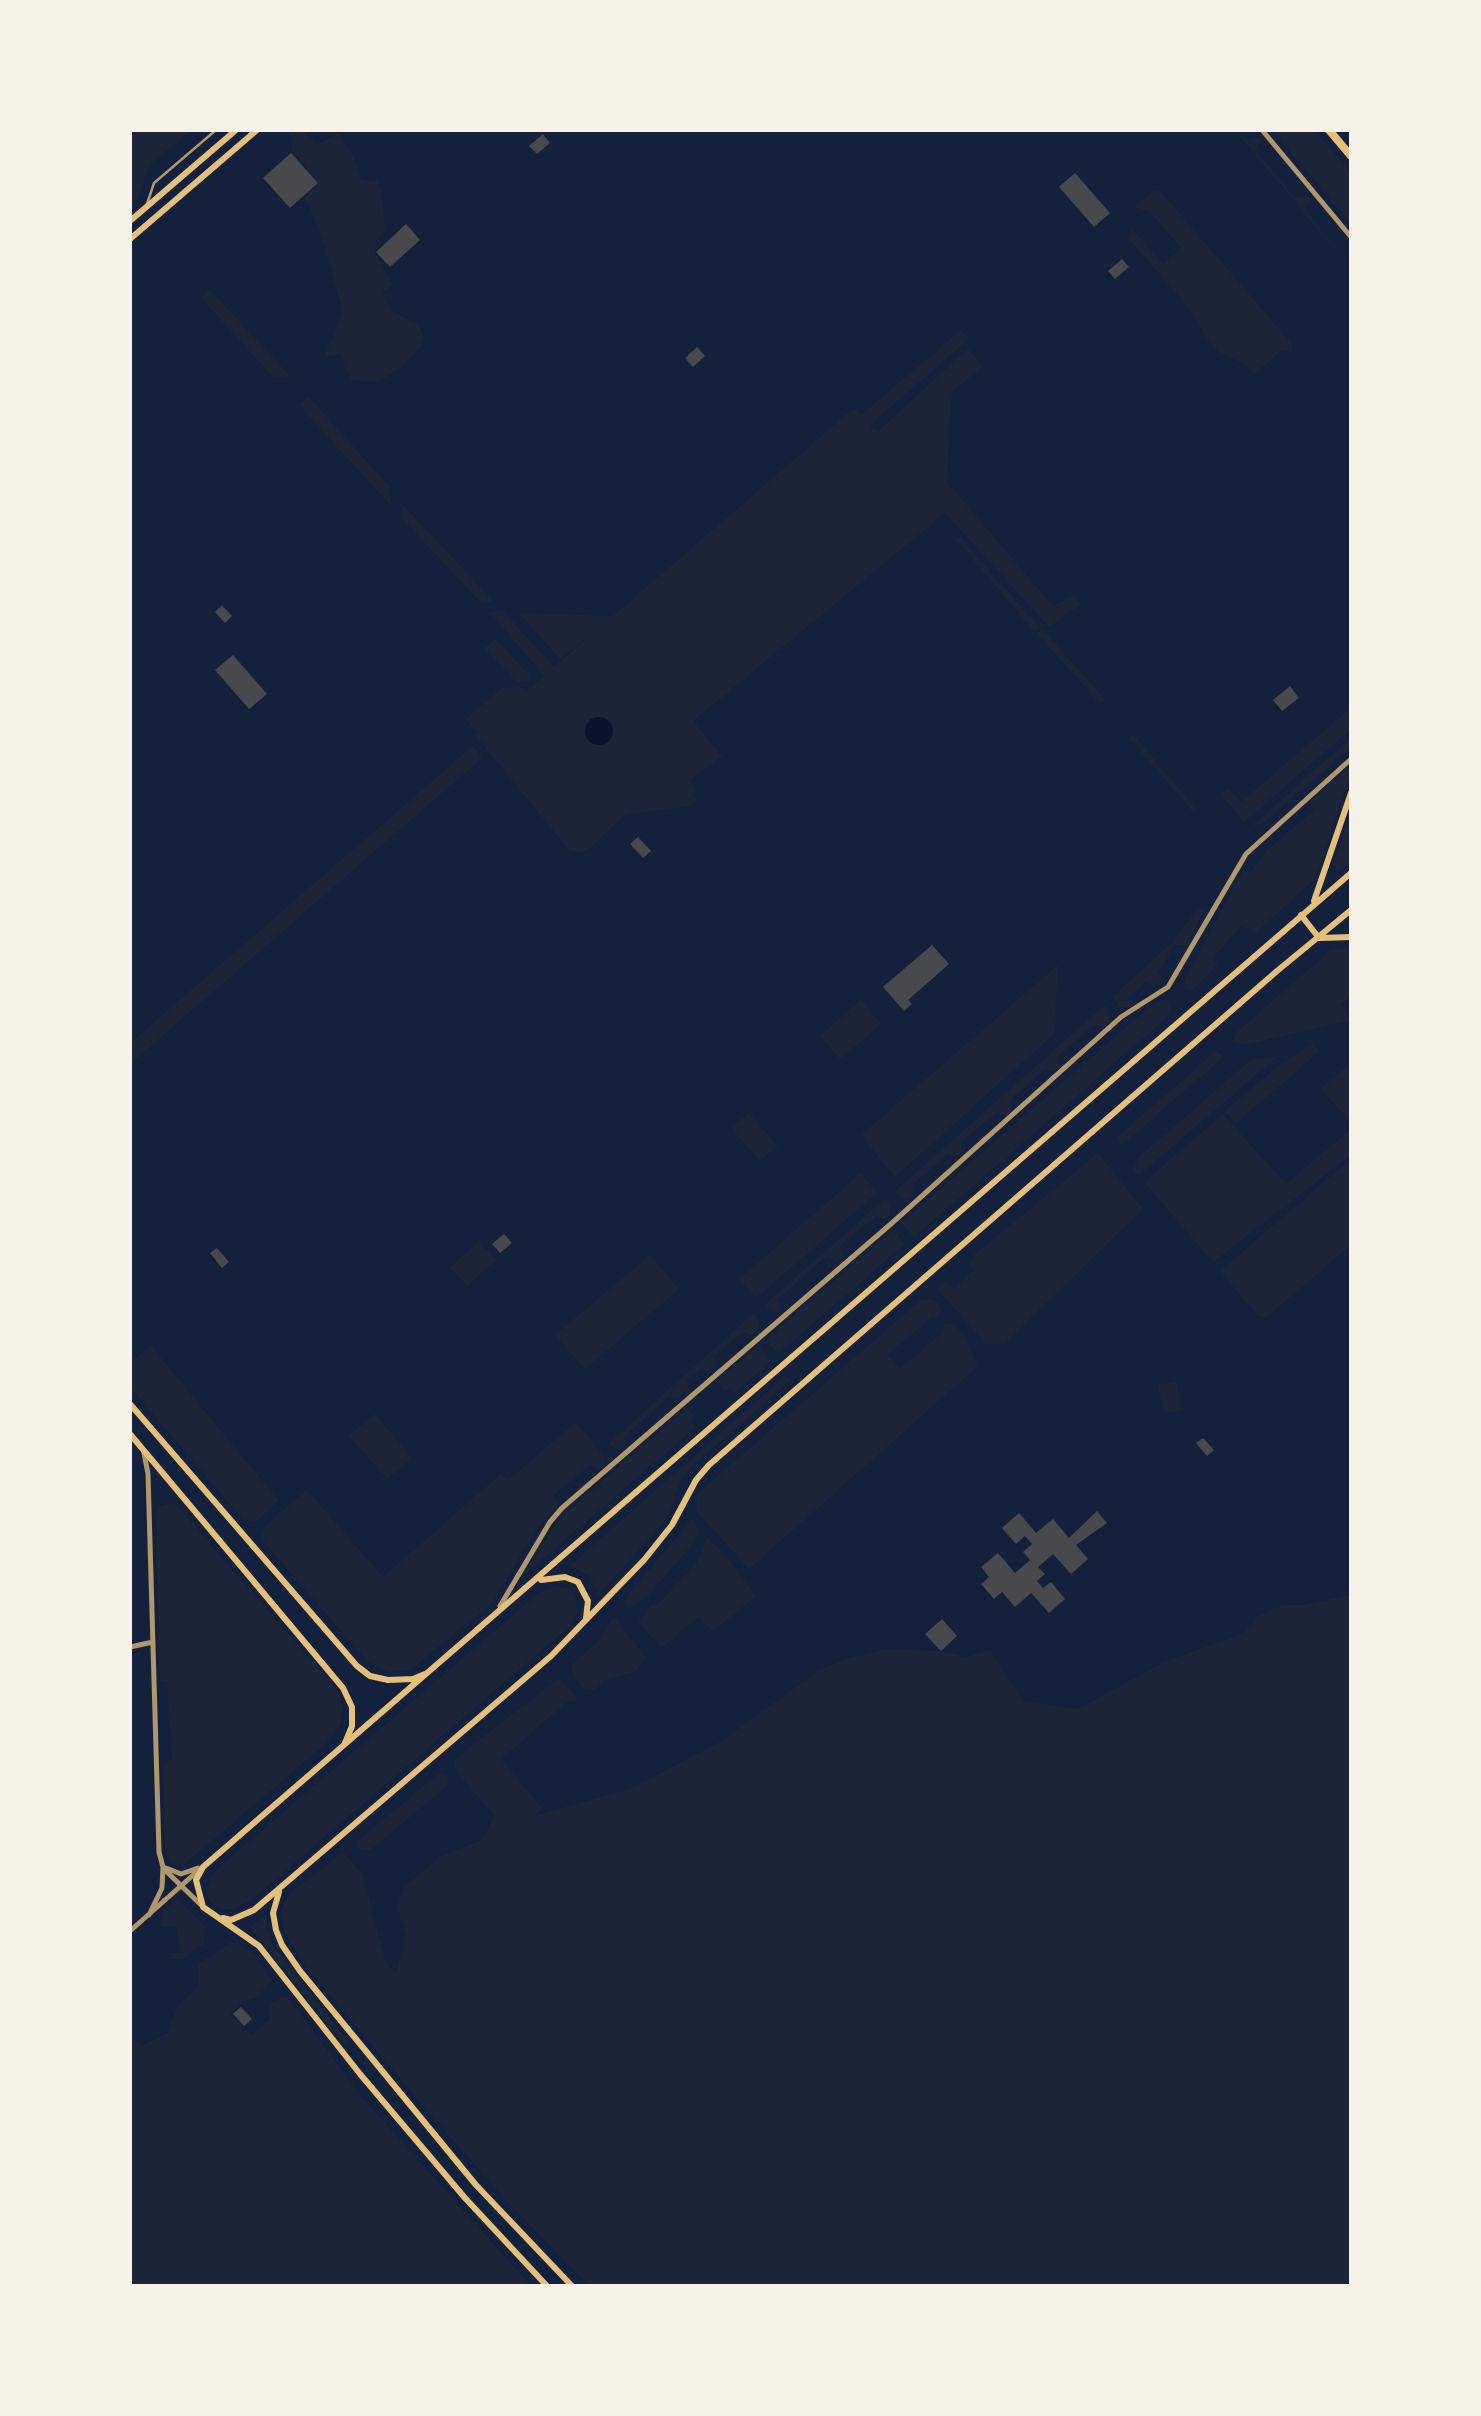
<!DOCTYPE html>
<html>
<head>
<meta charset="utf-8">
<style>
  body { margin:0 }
  #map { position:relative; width:1481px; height:2416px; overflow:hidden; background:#14213d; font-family:"DM Sans",sans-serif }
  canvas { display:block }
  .frame { position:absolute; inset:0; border:132px solid #f6f1e7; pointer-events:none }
</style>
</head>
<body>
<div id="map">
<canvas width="1481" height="2416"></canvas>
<div class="frame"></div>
</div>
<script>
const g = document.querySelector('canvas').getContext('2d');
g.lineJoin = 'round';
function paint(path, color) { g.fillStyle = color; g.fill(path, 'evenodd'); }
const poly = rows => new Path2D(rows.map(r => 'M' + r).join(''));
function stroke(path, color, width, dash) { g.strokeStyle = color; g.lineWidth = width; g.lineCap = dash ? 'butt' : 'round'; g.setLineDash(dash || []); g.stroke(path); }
paint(poly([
  [130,130,192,130,149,165,139,197,130,205],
  [290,130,309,130,305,134,316,145,339,133,354,157,362,180,378,181,381,190,385,228,374,252,393,285,382,293,391,310,418,325,424,337,420,348,406,363,379,382,350,380,340,354,324,357,342,314,341,304,321,236,305,197,319,182,292,150],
  [1235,130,1246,140,1258,137,1261,140,1255,151,1295,198,1308,196,1310,199,1306,211,1351,268],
  [1272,130,1314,130,1351,173,1351,223],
  [1154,190,1161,192,1292,344,1292,353,1282,350,1254,374,1246,365,1219,352,1205,336,1184,302,1128,238,1132,229,1163,264,1181,248,1149,211,1134,207],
  [210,290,290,376,274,378,201,298],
  [960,331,970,338,870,425,877,432,968,349,983,366,951,393,947,482,1053,606,1074,595,1081,604,1049,627,945,513,693,721,722,756,690,781,697,790,692,794,697,800,690,806,626,814,590,848,581,853,570,851,475,735,477,733,466,719,503,687,527,689,523,694,544,676,490,612,503,611,554,667,596,630,560,659,519,613,613,616,854,408,861,415],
  [308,396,389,486,391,506,299,405],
  [403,505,494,602,481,603,401,517],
  [960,537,1039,627,1034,631,957,541],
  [1042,629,1105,699,1100,704,1037,633],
  [496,639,529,675,530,681,516,682,484,648],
  [1351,708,1351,729,1244,822,1220,793,1228,788,1241,802],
  [1133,734,1197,810,1193,812,1129,738],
  [1351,738,1351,748,1262,824,1252,826],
  [473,746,482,758,130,1064,130,1043],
  [1349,767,1351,772,1314,880,1255,933,1249,927,1245,930,1241,926,1213,958,1218,965,1193,989,1185,989,1185,980,1242,872,1251,872,1267,850,1314,811,1310,801],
  [1351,811,1351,863,1337,873,1333,864],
  [1198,908,1204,910,1187,945,1175,945,1158,972,1164,978,1155,987,1146,982,1128,998,1132,1007,1120,1007,1112,997,1174,941],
  [1351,947,1351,996,1340,1005,1351,1020,1249,1044,1236,1043,1233,1039,1237,1032,1331,950],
  [1058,965,1054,1034,895,1177,861,1135],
  [1167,999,1172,1009,1164,1020,914,1237,901,1223,1153,1004],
  [861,1000,881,1024,840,1059,820,1036],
  [1105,1005,1109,1010,1109,1021,1102,1029,1092,1026,1057,1057,1060,1067,1054,1072,1045,1069,1009,1101,1012,1110,1005,1116,997,1112,960,1143,963,1153,957,1158,948,1154,912,1185,914,1196,904,1199,894,1192],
  [1313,1043,1319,1052,1236,1123,1225,1111,1277,1067],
  [1216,1051,1223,1056,1220,1060,1121,1146,1116,1138],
  [1278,1056,1139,1175,1133,1169,1140,1156,1251,1060],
  [1347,1067,1351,1072,1351,1122,1323,1092,1323,1086],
  [749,1113,778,1146,760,1161,731,1128],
  [1223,1114,1286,1184,1351,1129,1351,1155,1213,1262,1144,1182],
  [1098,1153,1143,1209,1003,1345,986,1344,939,1291,939,1285,947,1281,954,1289,974,1270,969,1263,975,1254],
  [1351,1159,1351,1245,1267,1317,1258,1316,1220,1271],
  [861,1173,877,1193,756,1298,739,1279],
  [886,1198,890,1204,889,1215,885,1219,876,1216,840,1246,843,1256,836,1262,827,1256,777,1300,780,1312,772,1313,763,1306],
  [893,1230,905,1244,778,1354,766,1340],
  [479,1241,496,1260,467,1286,450,1267],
  [650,1255,679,1289,585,1369,555,1335],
  [931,1299,938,1302,941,1310,936,1318,932,1317,887,1355,900,1368,942,1333,945,1324,951,1324,966,1339,978,1366,749,1569,697,1512,697,1494,921,1300],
  [755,1312,759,1321,758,1330,751,1335,743,1332,713,1357,716,1366,709,1372,701,1368,687,1380,689,1390,678,1399,670,1396,624,1437,625,1445,620,1450,614,1448,609,1443],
  [151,1346,279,1501,257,1521,245,1522,130,1387,130,1362],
  [758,1346,771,1361,734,1394,729,1388,724,1391,716,1381],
  [786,1375,790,1381,690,1468,682,1478,666,1520,598,1595,590,1576,570,1566],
  [1176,1381,1182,1410,1164,1413,1158,1385],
  [687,1408,695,1417,691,1421,696,1427,523,1576,560,1518],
  [375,1414,412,1458,387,1479,349,1436],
  [576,1422,605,1458,603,1465,599,1469,590,1465,554,1495,558,1505,537,1528,492,1603,410,1670,388,1672,368,1662,260,1537,266,1525,307,1490,383,1577,501,1474,507,1481],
  [171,1503,176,1505,321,1671,337,1690,343,1708,340,1726,323,1746,181,1867,172,1864,167,1857,165,1843,163,1765,172,1759,167,1682,160,1682,156,1518,158,1507],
  [693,1518,699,1534,690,1547,646,1598,630,1609,625,1605,625,1598],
  [707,1538,721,1550,756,1596,713,1631,699,1617,661,1648,638,1622,652,1605,655,1607,697,1563],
  [555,1587,567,1588,575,1596,577,1612,572,1624,250,1901,233,1909,223,1909,214,1905,208,1897,208,1886,212,1875,224,1863,540,1592],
  [1346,1596,1351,1596,1351,2286,589,2286,506,2200,430,2114,302,1962,285,1934,281,1911,289,1894,343,1852,363,1875,386,1964,396,1973,406,1935,397,1907,404,1887,441,1856,482,1840,495,1816,457,1773,454,1765,456,1758,558,1679,572,1691,576,1697,575,1702,568,1701,501,1759,542,1808,534,1816,630,1789,720,1742,821,1669,849,1658,887,1649,938,1651,966,1657,990,1650,1024,1701,1078,1709,1164,1662,1241,1634,1259,1615,1283,1605,1303,1605],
  [614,1617,646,1658,635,1672,604,1680,594,1690,584,1689,572,1673,571,1665,596,1643],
  [441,1772,448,1778,447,1786,369,1851,358,1849,357,1841],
  [178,1899,206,1928,203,1945,182,1959,173,1959,168,1954,179,1952,177,1926,160,1927,163,1910],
  [266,1915,267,1929,273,1946,349,2042,345,2046,250,1927],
  [231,1942,241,1945,255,1955,272,1981,256,1998,243,2001,230,2015,251,2034,270,2019,269,2005,282,1997,288,1997,359,2094,531,2286,130,2286,130,2034,141,2046,168,2033,177,2007,198,1987,198,1964]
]), '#1d2539');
paint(poly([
  '585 731a14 14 0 1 1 28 0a14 14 0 1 1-28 0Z'
]), '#0b132b');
paint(poly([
  [543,134,550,143,537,154,529,146],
  [291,153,318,183,290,208,263,178],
  [1075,173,1110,213,1094,227,1059,187],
  [406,224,420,240,390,267,376,252],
  [1122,259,1129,267,1115,279,1108,271],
  [697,347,705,356,693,367,685,358],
  [222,605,232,616,225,623,215,612],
  [233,655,267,694,249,709,215,670],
  [1290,686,1299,698,1282,711,1273,700],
  [638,837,651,851,643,858,630,844],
  [932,945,949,964,908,1000,912,1004,904,1011,883,987],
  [504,1234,512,1243,500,1253,492,1244],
  [217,1248,229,1262,222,1268,210,1253],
  [1203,1438,1214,1450,1207,1456,1196,1443],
  [1097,1511,1107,1523,1076,1545,1088,1559,1071,1574,1053,1554,1038,1567,1045,1574,1037,1581,1043,1588,1051,1582,1065,1599,1049,1613,1031,1593,1015,1607,1002,1592,994,1599,981,1584,989,1577,981,1567,998,1553,1015,1573,1030,1560,1023,1552,1032,1544,1025,1536,1016,1544,1002,1528,1019,1513,1036,1533,1053,1519,1069,1538],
  [942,1619,957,1636,941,1651,925,1634],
  [241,2007,252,2019,244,2026,233,2014]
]), '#48494c');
stroke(poly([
  [147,204,154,183,216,130]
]), '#b1986c', 2.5);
stroke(poly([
  [1262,130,1351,237],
  [144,1453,148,1474,159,1852,163,1867,162,1888,149,1915],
  [500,1606,550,1522,562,1508,892,1223,1121,1017,1168,987,1246,854,1351,759],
  [130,1647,153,1642],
  [166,1868,181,1874,198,1868],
  [165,1870,200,1904],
  [130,1931,200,1869]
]), '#b1986c', 5);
stroke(poly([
  [130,221,236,130],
  [130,239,257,130],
  [1314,901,1351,793],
  [1301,915,1319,938],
  [1320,938,1351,937],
  [130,1404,357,1666,370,1676,388,1680,413,1679,425,1674],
  [130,1434,343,1688,352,1707,352,1726,345,1743],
  [541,1580,565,1577,578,1582,588,1601,586,1618],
  [279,1892,273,1913,276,1930,282,1945,300,1971,476,2185,572,2286],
  [223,1918,231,1920,254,1910,551,1656,644,1560,672,1525,696,1480,709,1465,1277,971,1351,910],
  [547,2286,465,2198,360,2074,259,1946,203,1907,196,1880,203,1867,1351,873]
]), '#e5c07b', 6);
stroke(poly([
  [1329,130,1351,156]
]), '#e5c07b', 8);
</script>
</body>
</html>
